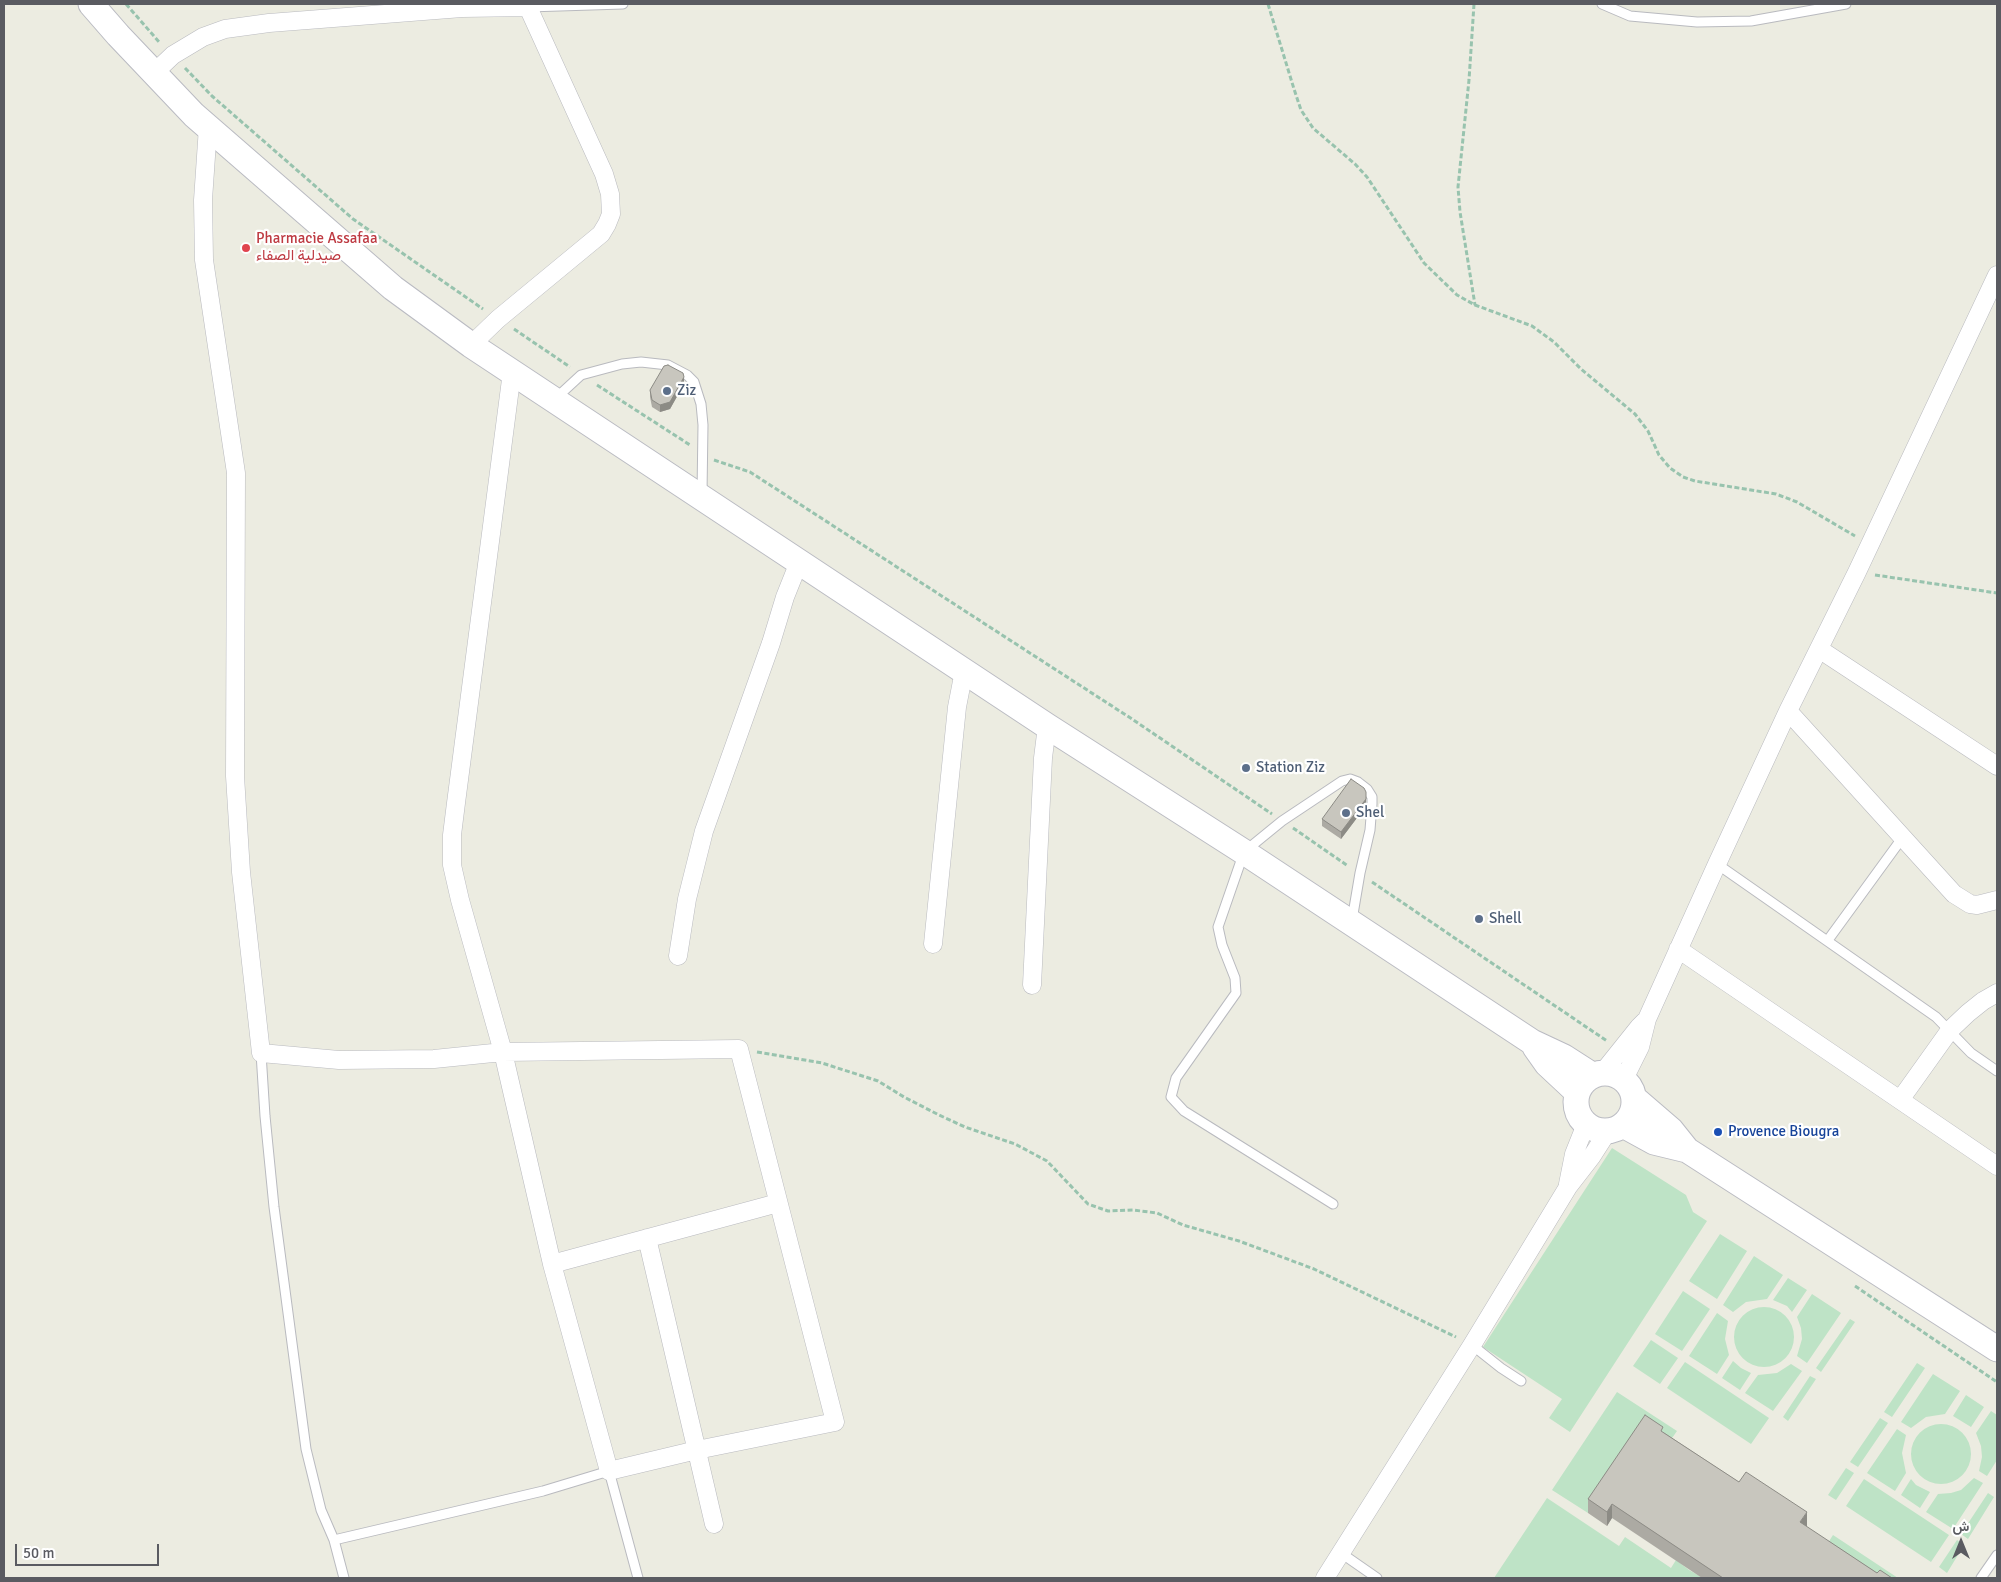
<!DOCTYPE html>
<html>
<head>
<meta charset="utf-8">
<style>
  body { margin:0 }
  #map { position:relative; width:2001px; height:1582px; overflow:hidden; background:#ecece1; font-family:Signika,Vazirmatn,sans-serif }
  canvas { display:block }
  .frame { position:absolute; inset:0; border:5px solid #5a5b61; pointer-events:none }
  .north { position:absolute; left:1936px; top:1517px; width:50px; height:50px; -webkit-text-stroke:4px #fff; paint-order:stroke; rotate:0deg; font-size:14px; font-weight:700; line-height:20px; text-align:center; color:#5a5b61 }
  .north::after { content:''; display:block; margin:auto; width:18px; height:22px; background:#5a5b61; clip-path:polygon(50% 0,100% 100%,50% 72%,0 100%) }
  .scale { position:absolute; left:15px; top:1544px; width:144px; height:22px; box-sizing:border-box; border:2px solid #5a5b61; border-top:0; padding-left:6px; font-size:15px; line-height:18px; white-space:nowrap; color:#5a5b61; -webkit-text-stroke:4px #fff; paint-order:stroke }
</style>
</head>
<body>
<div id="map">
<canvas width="2001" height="1582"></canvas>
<div class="frame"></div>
<div class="north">ش</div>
<div class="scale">50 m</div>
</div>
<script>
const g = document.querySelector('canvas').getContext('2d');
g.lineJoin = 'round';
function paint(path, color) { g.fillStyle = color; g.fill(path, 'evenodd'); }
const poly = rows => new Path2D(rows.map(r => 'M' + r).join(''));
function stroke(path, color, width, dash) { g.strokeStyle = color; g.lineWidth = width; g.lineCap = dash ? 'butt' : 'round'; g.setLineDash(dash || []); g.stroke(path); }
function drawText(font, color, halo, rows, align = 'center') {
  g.font = font + ' Signika,Vazirmatn,sans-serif'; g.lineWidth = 4.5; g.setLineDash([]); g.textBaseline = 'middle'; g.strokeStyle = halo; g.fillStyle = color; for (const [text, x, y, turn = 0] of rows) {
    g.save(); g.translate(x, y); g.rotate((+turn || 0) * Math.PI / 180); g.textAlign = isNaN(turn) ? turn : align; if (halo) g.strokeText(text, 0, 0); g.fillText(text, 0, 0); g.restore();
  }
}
paint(poly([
  [1612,1148,1686,1195,1693,1212,1707,1221,1570,1432,1549,1418,1562,1399,1483,1347],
  [1720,1234,1747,1251,1717,1299,1689,1281],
  [1754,1256,1783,1275,1767,1299,1746,1302,1733,1312,1723,1305],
  [1788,1278,1807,1290,1792,1312,1787,1306,1773,1300],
  [1683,1291,1710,1309,1682,1351,1655,1334],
  [1812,1294,1841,1313,1807,1363,1797,1356,1802,1339,1801,1328,1797,1317],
  '1734 1337a30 30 0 1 1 60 0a30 30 0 1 1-60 0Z',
  [1717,1313,1728,1321,1725,1339,1729,1355,1717,1374,1689,1356],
  [1850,1319,1855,1322,1821,1372,1816,1368],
  [1651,1340,1678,1358,1660,1384,1633,1366],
  [1733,1361,1741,1368,1751,1373,1740,1390,1722,1378],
  [1685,1362,1769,1418,1751,1444,1667,1388],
  [1917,1363,1925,1368,1892,1417,1884,1412],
  [1791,1364,1802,1371,1773,1411,1745,1393,1758,1375,1777,1373],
  [1933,1374,1960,1391,1945,1414,1926,1417,1911,1428,1901,1422],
  [1810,1376,1816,1379,1788,1421,1783,1417],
  [1617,1392,1677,1431,1665,1448,1588,1513,1552,1490],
  [1966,1395,1984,1407,1971,1427,1953,1416],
  [1991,1411,1997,1415,1997,1460,1987,1476,1979,1471,1982,1457,1981,1446,1976,1433],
  [1880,1418,1888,1423,1858,1467,1850,1462],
  '1911 1454a30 30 0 1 1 60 0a30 30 0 1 1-60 0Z',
  [1897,1429,1906,1435,1902,1453,1906,1473,1895,1491,1867,1473],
  [1846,1468,1854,1473,1836,1500,1828,1495],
  [1974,1478,1983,1483,1953,1529,1926,1512,1938,1494,1951,1493,1961,1490],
  [1864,1479,1949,1535,1931,1562,1846,1506],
  [1911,1479,1916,1485,1930,1492,1920,1508,1901,1495],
  [1988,1493,1994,1497,1968,1539,1961,1534],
  [1547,1498,1619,1546,1625,1537,1671,1568,1676,1560,1689,1570,1703,1578,1494,1578],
  [1833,1535,1898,1578,1874,1578,1826,1546],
  [1957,1540,1964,1545,1947,1573,1939,1567]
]), '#bee3c6');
const lane = poly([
  [1602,4,1630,16,1697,22,1751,21,1846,4],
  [528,7,623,4],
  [555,399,581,375,622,364,641,362,668,365,687,375,694,382,701,404,703,425,702,493],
  [1717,864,1936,1017,1971,1053,1997,1071],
  [1828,940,1903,837],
  [261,1053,265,1116,274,1207,306,1449,321,1510,334,1540,344,1578],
  [1333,1204,1184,1111,1171,1097,1176,1078,1236,993,1235,978,1222,945,1218,927,1244,852,1282,821,1342,781,1350,779,1358,782,1367,789,1372,797,1372,804,1370,830,1360,873,1352,920],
  [1472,1345,1501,1368,1521,1381],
  [334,1540,543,1491,609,1471,638,1578],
  [1341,1553,1377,1578],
  [1981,1578,1997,1555]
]);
const street = poly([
  [154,73,173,55,203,37,225,29,269,23,462,8,528,7,604,174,610,194,611,214,607,224,601,234,498,319,471,345],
  [208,127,203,200,204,260,236,473,235,776,241,872,261,1053,339,1060,434,1059,503,1052,739,1049,835,1422,697,1450,609,1471,552,1264,503,1052,460,900,452,865,452,835,456,803,512,372],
  [1819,649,1997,766],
  [1788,711,1954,894,1970,904,1977,905,1997,900],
  [933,944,957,707,964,671],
  [1678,949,1997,1166],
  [678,956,687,899,704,831,771,643,785,597,799,562],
  [1032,985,1043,758,1047,726],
  [1603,1072,1639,1027,1645,1021],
  [1624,1079,1640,1047,1647,1019,1717,864,1788,711,1857,572,1997,275],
  [1900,1100,1950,1030,1968,1013,1983,1001,1997,993],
  [1568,1184,1574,1154,1586,1124],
  [647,1238,714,1524],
  [552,1264,778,1203],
  [1325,1578,1472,1345,1568,1187,1592,1156,1608,1131]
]);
const secondary = poly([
  [91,4,118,35,194,115,393,288,471,345,1047,726,1244,852,1532,1042,1564,1057,1592,1075],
  [1535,1047,1547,1064,1577,1092],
  '1576 1102a29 29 0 1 1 58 0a29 29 0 1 1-58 0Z',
  [1635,1099,1671,1130,1687,1150,1997,1349],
  [1623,1125,1654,1142,1687,1150]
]);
stroke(lane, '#b9babf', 11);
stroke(street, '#b9babf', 19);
stroke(secondary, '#babbc2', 27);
stroke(poly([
  [126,4,160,43],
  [1268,4,1294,89,1301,110,1313,128,1355,164,1367,177,1424,263,1457,295,1475,305,1532,326,1554,342,1581,369,1635,414,1648,431,1659,455,1670,468,1683,477,1695,481,1776,494,1797,502,1855,536],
  [1474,4,1469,80,1458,187,1460,212,1475,305],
  [185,68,212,96,353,219,483,309],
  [514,329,570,367],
  [597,385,690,445],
  [714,460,750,472,1132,719,1272,814],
  [1875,575,1997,593],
  [1293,828,1348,866],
  [1372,882,1607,1041],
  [757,1052,822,1063,878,1081,904,1097,939,1115,965,1127,1015,1144,1047,1161,1088,1204,1108,1211,1133,1210,1157,1213,1183,1225,1239,1241,1314,1269,1456,1337],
  [1855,1286,1997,1382]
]), '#98c3ae', 3, [5, 2.5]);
stroke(lane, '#fff', 9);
stroke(street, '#fff', 18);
stroke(secondary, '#fff', 25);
paint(poly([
  [684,384,670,409,660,412,652,407,650,397,650,390],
  [1366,792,1366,806,1341,839,1322,826,1322,819],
  [1663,1432,1877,1573,1892,1578,1702,1578,1612,1518,1607,1526,1588,1513,1588,1499]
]), '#acaaa3');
paint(poly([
  [684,377,684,384,670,409,660,412,660,405],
  [1366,799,1366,806,1341,839,1341,832],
  [1612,1504,1612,1518,1607,1526,1607,1512],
  [1807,1512,1807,1526,1800,1536,1800,1522]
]), '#8c8b85');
const building = poly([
  [668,365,683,373,684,377,670,402,660,405,652,400,650,390,664,366,668,365],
  [1351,779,1364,788,1366,792,1366,799,1341,832,1322,819,1351,779],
  [1645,1415,1663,1427,1661,1431,1739,1482,1746,1472,1807,1512,1800,1522,1877,1573,1880,1570,1892,1578,1723,1578,1612,1504,1607,1512,1588,1499,1645,1415]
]);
paint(building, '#c8c6be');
stroke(building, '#8c8b85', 1);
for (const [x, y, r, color] of [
  [246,248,5,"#e0444e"],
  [667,391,5,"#5c6f8a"],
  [1246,768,5,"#5c6f8a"],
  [1346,813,5,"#5c6f8a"],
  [1479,919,5,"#5c6f8a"],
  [1718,1132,5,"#1a4fb4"]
]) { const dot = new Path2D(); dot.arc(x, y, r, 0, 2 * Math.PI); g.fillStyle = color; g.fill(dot); stroke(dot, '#fff', 2); }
drawText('15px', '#be3a42', '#fff', [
  ["Pharmacie Assafaa",256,239],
  ["صيدلية الصفاء",256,256]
], 'left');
drawText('15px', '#4e5e75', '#fff', [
  ["Ziz",677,391],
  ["Station Ziz",1256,768],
  ["Shel",1356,813],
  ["Shell",1489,919]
], 'left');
drawText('15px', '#164399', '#fff', [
  ["Provence Biougra",1728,1132]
], 'left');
</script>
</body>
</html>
